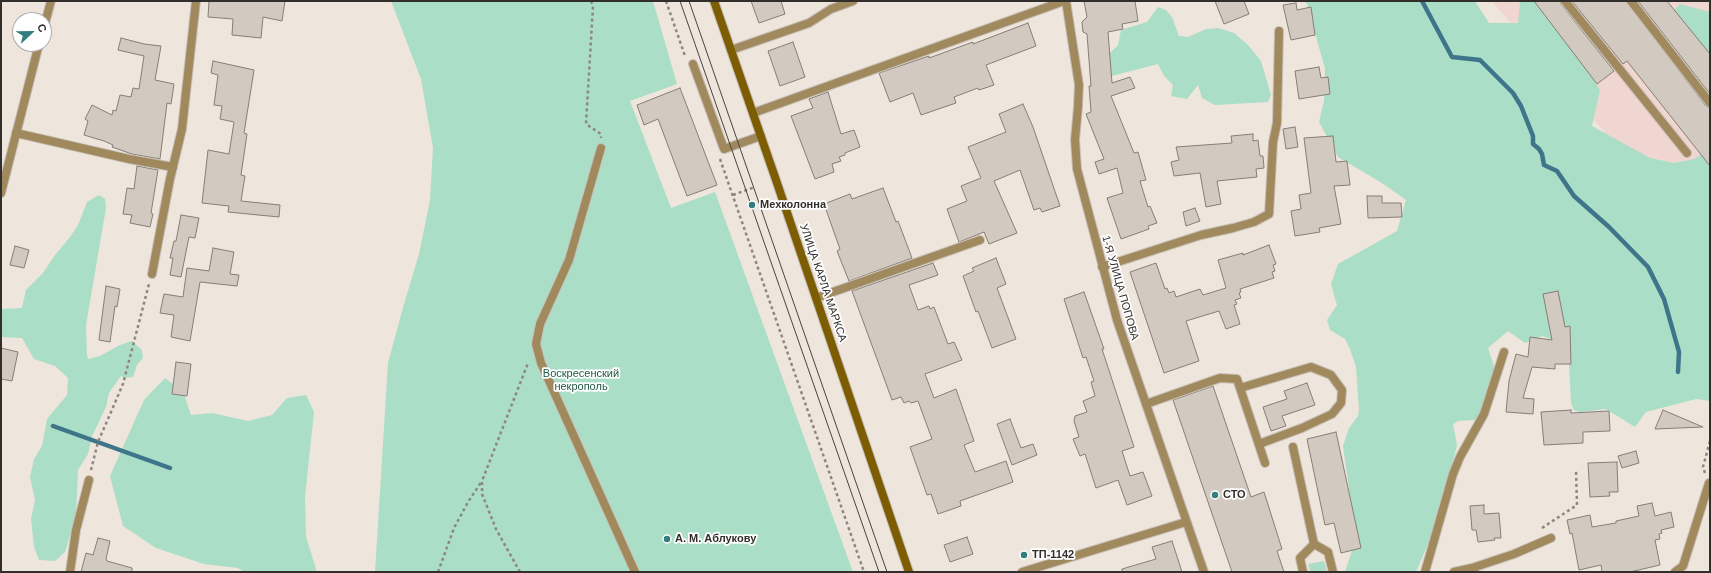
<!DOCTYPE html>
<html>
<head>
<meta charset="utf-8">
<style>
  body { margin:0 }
  #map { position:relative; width:1711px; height:573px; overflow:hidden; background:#eee5dc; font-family:Arial,sans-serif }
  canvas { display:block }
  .frame { position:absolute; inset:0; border:2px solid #312e2b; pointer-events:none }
  .north { position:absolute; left:12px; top:12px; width:40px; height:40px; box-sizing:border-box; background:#fff; border:1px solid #adabaa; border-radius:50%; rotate:68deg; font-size:11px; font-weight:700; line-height:16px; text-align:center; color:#312e2b }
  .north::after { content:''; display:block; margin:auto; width:14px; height:18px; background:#347d7e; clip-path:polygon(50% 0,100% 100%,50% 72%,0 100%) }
</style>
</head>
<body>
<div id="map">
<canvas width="1711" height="573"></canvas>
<div class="frame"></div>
<div class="north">С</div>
</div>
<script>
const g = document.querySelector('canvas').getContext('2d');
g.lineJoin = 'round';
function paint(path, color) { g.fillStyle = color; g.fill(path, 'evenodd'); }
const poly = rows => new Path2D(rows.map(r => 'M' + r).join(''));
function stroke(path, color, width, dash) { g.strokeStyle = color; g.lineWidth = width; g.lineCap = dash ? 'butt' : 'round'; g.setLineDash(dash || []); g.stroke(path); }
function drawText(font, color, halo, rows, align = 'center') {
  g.font = font + ' Arial,sans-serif'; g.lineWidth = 3.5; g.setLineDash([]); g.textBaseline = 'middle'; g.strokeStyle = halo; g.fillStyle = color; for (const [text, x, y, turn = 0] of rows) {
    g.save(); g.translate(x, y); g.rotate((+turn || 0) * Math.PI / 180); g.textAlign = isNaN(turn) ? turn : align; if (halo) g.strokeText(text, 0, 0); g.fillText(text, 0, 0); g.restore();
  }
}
paint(poly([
  [1492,1,1710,1,1710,189,1656,192]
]), '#f0d6d1');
paint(poly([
  [391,1,653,1,677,84,630,101,671,208,715,192,853,572,375,572,388,363,404,304,419,254,430,200,433,148,421,79],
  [1303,1,1475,1,1489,23,1518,23,1520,4,1519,1,1541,1,1600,90,1592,126,1650,158,1674,163,1694,159,1710,149,1710,401,1696,399,1646,412,1635,427,1606,409,1580,412,1574,410,1571,403,1568,345,1542,336,1525,343,1508,331,1488,348,1496,372,1489,407,1475,420,1458,421,1453,424,1457,445,1451,471,1433,532,1416,572,1345,572,1354,544,1355,531,1343,446,1349,428,1358,416,1359,410,1356,367,1350,349,1345,339,1330,330,1327,320,1337,305,1331,284,1338,264,1397,231,1406,200,1382,183,1338,157,1319,122,1324,101,1325,69,1307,4],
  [1680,4,1710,12,1710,57,1672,12],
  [1158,7,1166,10,1172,17,1179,36,1188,37,1206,29,1218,28,1234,33,1248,45,1261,61,1271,95,1268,102,1215,105,1202,98,1198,85,1187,99,1171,96,1173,85,1164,76,1158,64,1108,77,1105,58,1118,45,1121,30,1147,22],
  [99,195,105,199,106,208,86,325,87,355,88,359,100,356,120,345,132,341,142,350,143,358,137,365,133,377,124,378,121,376,109,393,106,407,92,436,88,454,78,470,76,516,65,552,55,561,39,560,34,547,31,519,35,500,30,477,34,459,42,446,47,419,67,395,68,378,55,366,34,359,22,338,1,337,1,309,22,308,26,290,43,273,55,255,70,237,78,225,87,202],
  [165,378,183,392,191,415,212,413,248,421,272,415,287,398,306,395,314,412,305,497,306,537,317,572,244,572,238,568,204,564,156,548,123,526,110,476,144,400],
  [1324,561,1327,572,1310,572,1308,564]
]), '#abdec6');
stroke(poly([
  [1422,1,1452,57,1480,60,1513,93,1521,106,1533,136,1533,144,1539,149,1542,154,1544,165,1557,171,1574,196,1609,227,1648,267,1664,299,1679,352,1678,372],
  [53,426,170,468]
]), '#3f758a', 4.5);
const building = poly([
  [209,1,285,1,282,21,263,17,261,38,232,35,233,19,208,17,209,1],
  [751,1,781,1,785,14,759,23,751,1],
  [1084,1,1135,1,1138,21,1122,24,1123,29,1108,32,1112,83,1130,77,1135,88,1111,96,1134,153,1138,152,1146,180,1140,181,1148,207,1150,206,1157,223,1148,226,1149,229,1121,239,1107,198,1123,193,1117,168,1099,174,1095,162,1104,159,1086,114,1091,112,1089,86,1091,86,1087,34,1083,32,1082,22,1087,17,1084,1],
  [1215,1,1244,1,1249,14,1224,24,1215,1],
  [1534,1,1560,1,1561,4,1614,71,1597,84,1534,1],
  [1572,1,1626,1,1706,106,1710,108,1710,166,1627,61,1623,64,1572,1],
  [1638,1,1667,1,1710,54,1710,94,1638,1],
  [1296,3,1297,10,1311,7,1315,35,1291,40,1283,5,1296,3],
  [1028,23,1036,46,986,65,994,85,979,90,978,88,954,97,956,103,921,115,913,93,890,102,879,73,929,56,929,58,973,42,973,44,1028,23],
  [121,38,144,44,161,46,155,80,174,84,171,104,167,103,160,159,132,154,112,147,113,145,104,141,84,135,88,121,85,119,92,105,112,115,113,110,116,111,120,95,131,97,133,88,139,89,144,56,118,50,121,38],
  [793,42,805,77,780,86,768,51,793,42],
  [213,61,254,70,244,133,247,134,241,175,245,176,241,201,280,205,279,217,228,212,229,206,202,203,208,150,229,154,234,122,220,119,222,106,214,105,218,75,211,73,213,61],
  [1319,67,1321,78,1328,77,1330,94,1299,99,1295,71,1319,67],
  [680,88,717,185,687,196,658,119,644,125,637,105,680,88],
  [828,92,841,134,854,130,860,147,845,153,845,155,839,157,841,161,832,164,834,172,815,179,791,116,813,108,809,99,828,92],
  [1023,104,1033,127,1060,206,1042,212,1040,208,1034,210,1020,170,994,181,1017,233,989,244,984,232,959,242,947,209,967,201,961,186,981,178,968,147,1006,132,999,114,1023,104],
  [1295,127,1298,147,1286,149,1283,129,1295,127],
  [1253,134,1253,141,1258,140,1260,156,1263,156,1264,168,1256,169,1257,177,1217,181,1221,204,1206,207,1200,173,1174,176,1171,162,1179,160,1176,147,1232,143,1231,136,1253,134],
  [1333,136,1336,162,1347,161,1350,185,1334,186,1341,224,1319,228,1320,232,1295,236,1291,211,1301,209,1299,195,1311,193,1304,138,1333,136],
  [137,166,158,170,151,213,153,214,150,227,130,223,132,215,123,214,127,188,134,189,137,166],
  [883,188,896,222,898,221,912,258,849,281,837,251,840,249,824,204,850,194,852,199,883,188],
  [1367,196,1382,196,1382,203,1401,203,1402,217,1368,218,1367,196],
  [1195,208,1200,221,1186,226,1183,212,1195,208],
  [181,215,199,218,195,238,189,237,181,277,170,275,173,258,170,258,174,241,176,241,181,215],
  [1269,245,1276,264,1273,265,1275,271,1272,272,1274,278,1240,289,1241,292,1239,293,1241,298,1235,300,1237,304,1234,305,1240,324,1226,329,1219,311,1186,321,1199,361,1164,373,1130,272,1156,263,1165,289,1167,288,1169,293,1174,291,1176,297,1200,289,1203,295,1226,288,1218,260,1243,253,1243,255,1269,245],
  [15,246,29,250,24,268,10,265,15,246],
  [213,248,234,252,230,274,239,275,237,286,200,282,190,341,171,337,174,315,160,313,164,294,183,297,187,268,209,271,213,248],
  [996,258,1006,284,997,288,1016,339,992,348,978,311,976,312,963,276,974,271,972,268,996,258],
  [933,263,938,275,909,285,918,310,929,306,930,309,934,307,948,344,954,342,962,360,925,374,934,398,956,389,974,441,964,445,975,472,1006,461,1013,482,960,501,961,506,938,514,931,494,927,495,910,447,932,439,918,401,911,403,909,401,904,403,901,397,892,400,852,291,933,263],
  [106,286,120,289,117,307,115,306,110,342,99,340,106,286],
  [1558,291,1565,327,1570,326,1571,364,1555,364,1555,369,1532,367,1523,398,1534,399,1533,414,1506,412,1509,381,1516,354,1528,357,1530,337,1552,340,1543,294,1558,291],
  [1084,292,1104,349,1102,349,1134,447,1122,451,1130,476,1143,472,1152,496,1127,505,1118,480,1096,488,1085,454,1080,456,1073,439,1079,437,1074,421,1075,416,1087,412,1083,401,1095,396,1091,382,1094,381,1086,357,1083,358,1064,299,1084,292],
  [1,348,18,352,12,381,1,379,1,348],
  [176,362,191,364,187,396,172,394,176,362],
  [1307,383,1315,405,1282,416,1286,426,1271,431,1263,407,1287,399,1284,391,1307,383],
  [1213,386,1251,497,1264,492,1282,549,1277,551,1284,572,1232,572,1173,400,1213,386],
  [1571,410,1571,413,1609,411,1610,431,1583,432,1583,443,1544,445,1541,412,1571,410],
  [1663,410,1670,413,1703,427,1655,429,1663,410],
  [1010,419,1021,448,1033,444,1037,455,1012,465,997,424,1010,419],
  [1336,432,1361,548,1341,553,1334,523,1325,525,1307,439,1336,432],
  [1636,451,1639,463,1622,468,1618,456,1636,451],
  [1617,462,1618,492,1609,492,1610,496,1590,497,1588,463,1617,462],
  [1652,503,1655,516,1671,512,1674,527,1661,530,1662,533,1659,534,1660,539,1655,540,1660,565,1630,572,1602,572,1601,565,1579,570,1572,533,1570,534,1567,520,1590,515,1592,527,1616,523,1616,521,1639,516,1637,506,1652,503],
  [1484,505,1484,514,1499,513,1501,538,1494,538,1495,540,1478,542,1476,530,1472,530,1470,506,1484,505],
  [967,537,973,554,950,562,944,545,967,537],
  [98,538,110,541,106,559,107,561,132,568,132,572,81,572,86,553,93,555,98,538],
  [1172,541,1182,572,1122,572,1122,569,1156,559,1152,547,1172,541]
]);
paint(building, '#d2cac1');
stroke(building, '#867e76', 1);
const service = poly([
  [1565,1,1687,153],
  [1631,1,1710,103],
  [731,50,809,23,831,9,853,1],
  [693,64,724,149,761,136],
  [16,133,129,159,173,167],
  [601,148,569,260,540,324,536,344,541,363,635,572],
  [816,298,980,240],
  [1240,388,1311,367,1331,375,1342,390,1341,403,1332,414,1302,428,1259,444],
  [1146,404,1220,378,1237,379,1265,463],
  [1293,447,1314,544,1300,558,1303,572],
  [1314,544,1328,552,1333,572],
  [1472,568,1514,554,1551,538],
  [1454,572,1472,568,1474,571]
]);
const minor = poly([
  [1066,1,1079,85,1078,107,1075,140,1077,169,1117,320,1204,572],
  [44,27,51,1],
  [753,113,1064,1],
  [1,193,39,44],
  [1102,267,1201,235,1233,228,1254,222,1269,214,1273,142,1277,123,1279,31],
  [152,274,170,179,182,129,196,1],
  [70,572,76,530,89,480],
  [1022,572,1186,522],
  [1425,572,1453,474,1460,457,1484,414,1504,352],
  [1675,572,1683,566,1709,483]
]);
const secondary = poly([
  [714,1,776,180,909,572]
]);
stroke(service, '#c8c0b9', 10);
stroke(minor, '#c8c0b9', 10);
stroke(secondary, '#c8c0b9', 10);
stroke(poly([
  [591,1,593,6,586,124,601,134,601,138],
  [666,1,685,56],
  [720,159,864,572],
  [733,195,755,187],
  [91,470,98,442,123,384,149,284],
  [1705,473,1703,467,1710,441],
  [1542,528,1577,505,1576,469],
  [438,572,454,528,468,502,482,481],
  [520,572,496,529,482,494,482,481,528,363]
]), '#8d8781', 2.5, [3, 3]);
stroke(service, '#a08a5d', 8);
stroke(minor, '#a08a5d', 8);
stroke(secondary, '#7d5d02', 8);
stroke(poly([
  [680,1,879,572],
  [689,1,887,572]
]), '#484440', 1);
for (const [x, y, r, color] of [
  [752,205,4,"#347d7e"],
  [1215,495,4,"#347d7e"],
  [667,539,4,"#347d7e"],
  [1024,555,4,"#347d7e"]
]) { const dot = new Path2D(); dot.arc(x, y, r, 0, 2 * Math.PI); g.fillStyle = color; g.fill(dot); stroke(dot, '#fff', 1.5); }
drawText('bold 11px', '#312e2b', '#fff', [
  ["Мехколонна",760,205],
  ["СТО",1223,495],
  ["А. М. Аблукову",675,539],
  ["ТП-1142",1032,555]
], 'left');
drawText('11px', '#312e2b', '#fff', [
  ["УЛИЦА КАРЛА МАРКСА",823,283,71],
  ["1-Я УЛИЦА ПОПОВА",1120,288,74]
]);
drawText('11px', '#205a44', '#fff', [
  ["Воскресенский",581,374],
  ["некрополь",581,387]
]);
</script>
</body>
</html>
